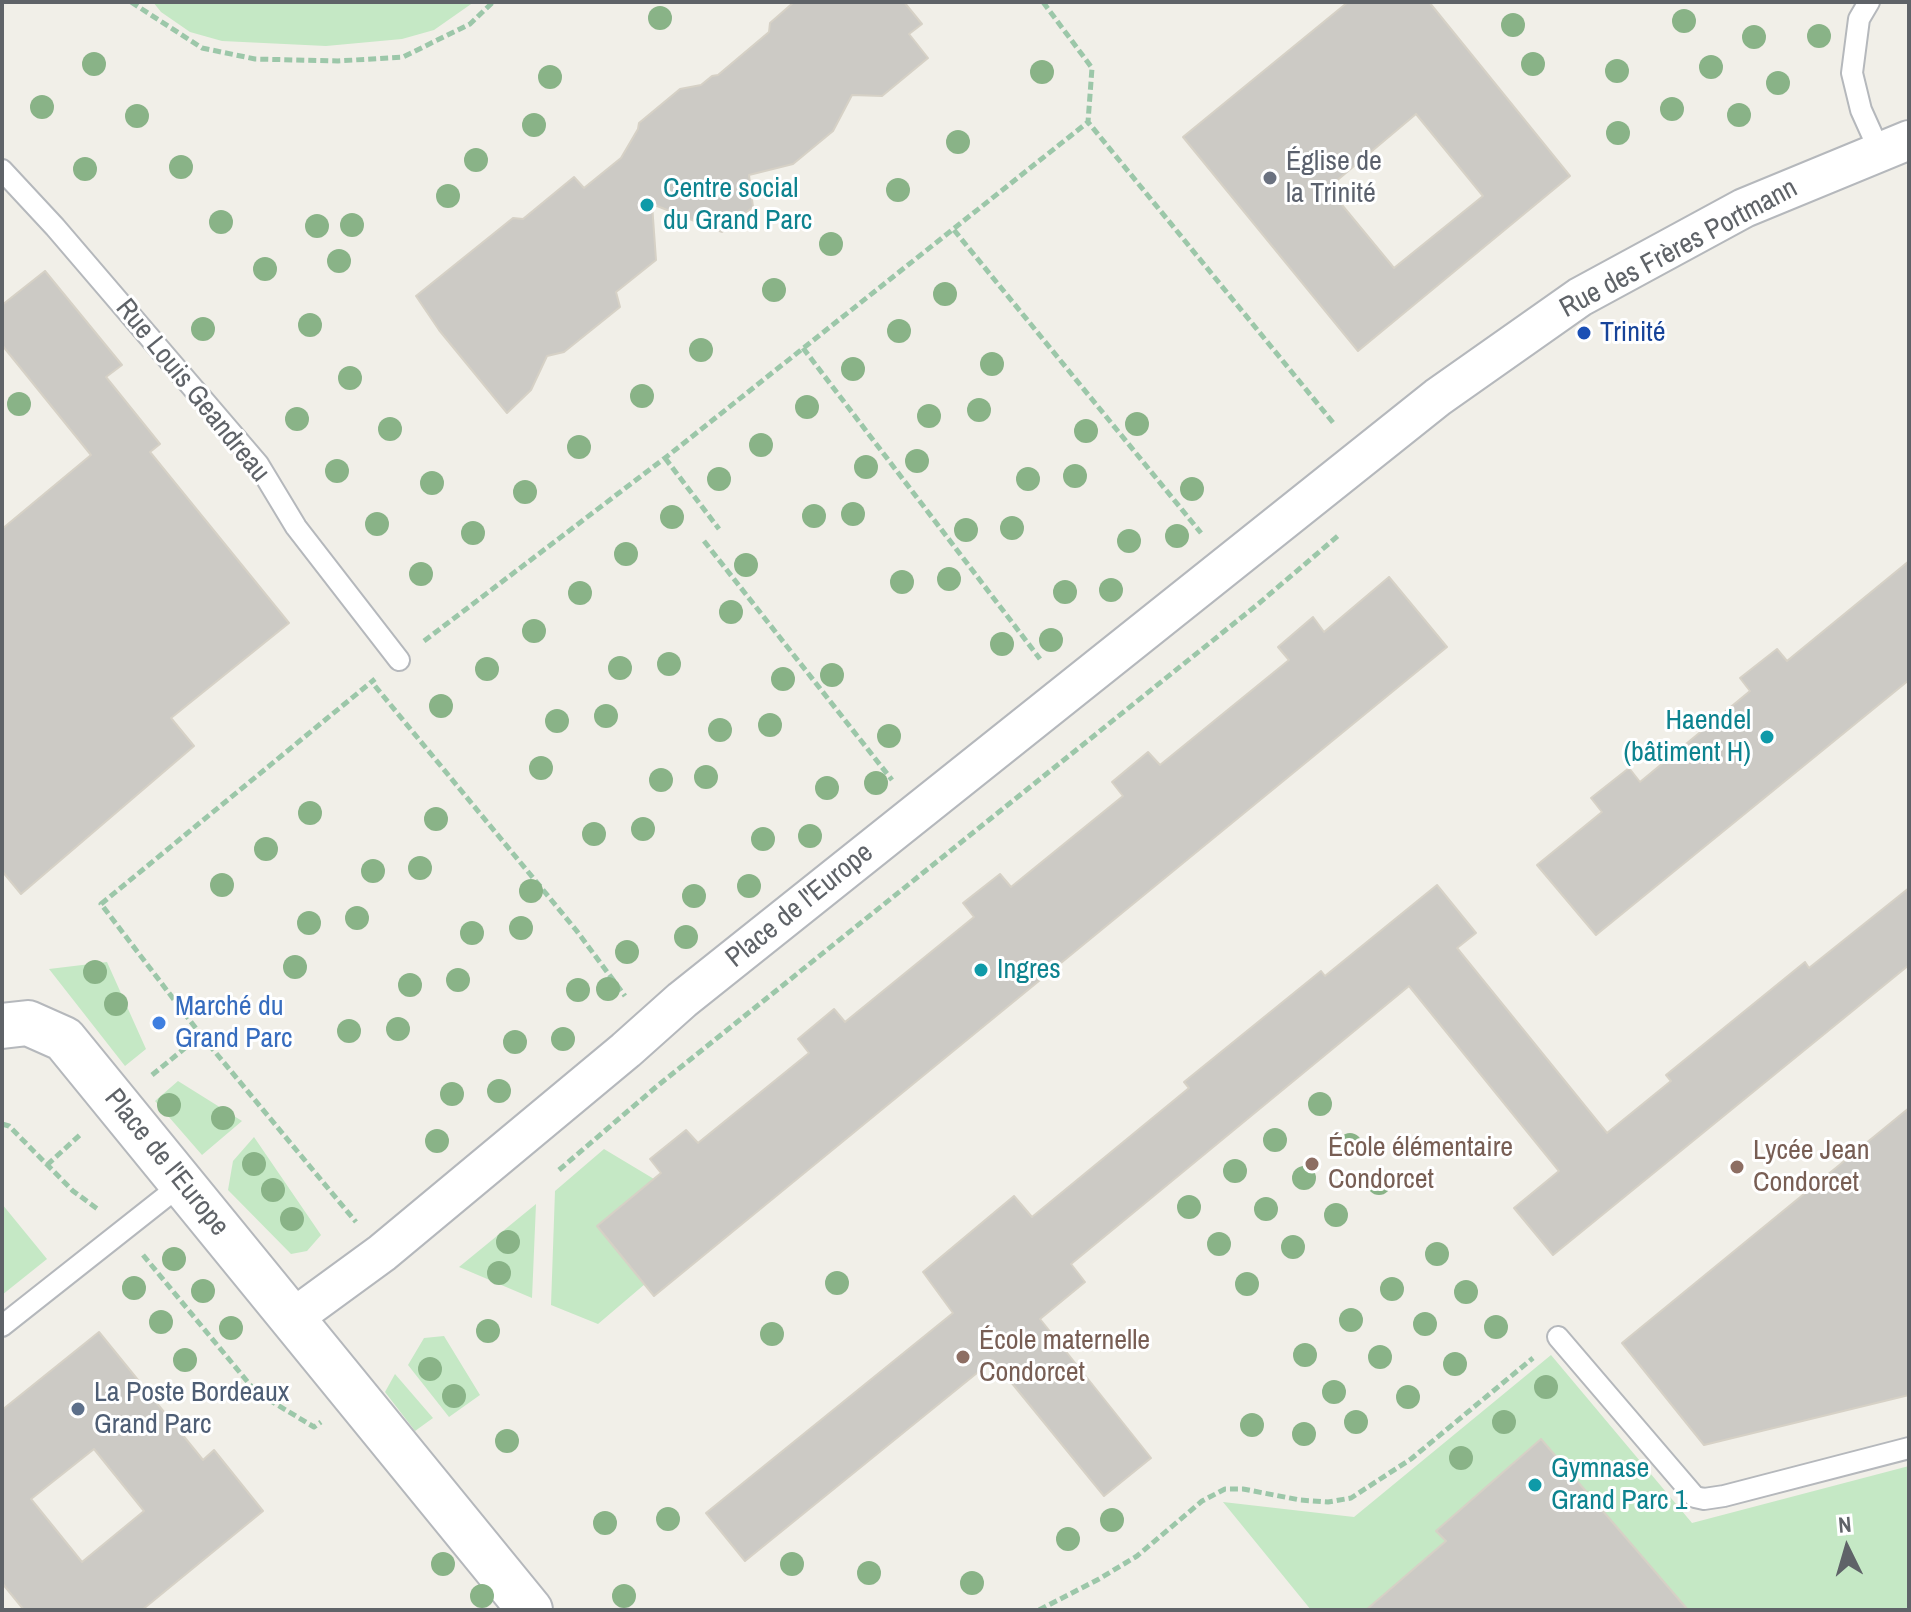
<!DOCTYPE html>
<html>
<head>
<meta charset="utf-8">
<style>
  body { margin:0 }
  #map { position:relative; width:1911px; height:1612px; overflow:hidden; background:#f1efe8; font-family:"Archivo Narrow",sans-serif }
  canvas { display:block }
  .frame { position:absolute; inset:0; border:4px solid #5f6368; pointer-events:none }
  .north { position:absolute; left:1807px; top:1508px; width:80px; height:80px; -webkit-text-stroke:6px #fff; paint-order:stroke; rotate:355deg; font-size:22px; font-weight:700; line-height:32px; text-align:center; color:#5f6368 }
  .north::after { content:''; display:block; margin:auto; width:28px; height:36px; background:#5f6368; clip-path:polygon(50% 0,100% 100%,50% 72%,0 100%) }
</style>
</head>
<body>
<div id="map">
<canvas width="1911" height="1612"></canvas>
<div class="frame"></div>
<div class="north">N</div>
</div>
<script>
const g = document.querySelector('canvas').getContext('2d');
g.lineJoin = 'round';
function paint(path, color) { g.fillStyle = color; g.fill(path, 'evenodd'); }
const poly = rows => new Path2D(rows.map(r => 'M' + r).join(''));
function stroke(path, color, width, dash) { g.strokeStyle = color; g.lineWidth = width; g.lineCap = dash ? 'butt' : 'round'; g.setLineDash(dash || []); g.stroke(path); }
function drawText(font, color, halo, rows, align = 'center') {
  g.font = font + ' "Archivo Narrow",sans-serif'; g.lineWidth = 6; g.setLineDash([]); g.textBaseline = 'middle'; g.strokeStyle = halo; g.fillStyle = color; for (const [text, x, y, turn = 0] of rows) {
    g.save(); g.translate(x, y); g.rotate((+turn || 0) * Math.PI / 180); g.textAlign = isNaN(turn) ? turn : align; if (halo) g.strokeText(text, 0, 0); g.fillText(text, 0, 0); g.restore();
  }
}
paint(poly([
  [153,2,474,2,434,30,402,39,326,46,222,41,190,32,161,12],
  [107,962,146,1049,125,1066,49,969],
  [178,1081,242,1121,202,1155,155,1101],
  [254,1137,321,1235,307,1251,291,1254,228,1190,233,1161],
  [604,1149,654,1179,645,1284,598,1324,551,1305,555,1191],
  [2,1204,47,1259,2,1295],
  [536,1204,532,1298,459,1267],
  [444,1336,480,1395,449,1417,408,1365,424,1338],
  [1551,1355,1692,1523,1909,1466,1909,1610,1311,1610,1223,1502,1354,1517],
  [395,1374,433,1418,415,1431,385,1392]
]), '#c5e8c5');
const building = poly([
  [794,2,904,2,922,24,909,34,928,58,882,96,852,95,833,131,793,164,749,175,753,207,722,232,652,204,656,260,616,292,620,307,564,352,547,356,531,390,507,413,439,330,416,296,513,218,523,219,574,177,584,188,621,158,638,129,639,123,680,89,701,85,712,76,718,75,769,32,770,23,794,2],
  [1348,2,1429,2,1570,176,1358,351,1183,137,1348,2],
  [1416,114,1483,196,1394,268,1328,188,1416,114],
  [45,271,122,365,106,377,160,444,150,452,289,623,171,718,194,746,21,894,2,871,2,529,91,455,2,345,2,305,45,271],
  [1909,561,1909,680,1596,935,1537,865,1602,812,1591,798,1629,768,1640,782,1750,691,1740,678,1777,649,1787,661,1909,561],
  [1389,577,1447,647,654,1296,597,1226,661,1173,650,1159,686,1130,698,1143,809,1053,798,1039,834,1009,845,1022,974,917,963,903,1000,874,1011,887,1123,796,1112,782,1148,752,1160,765,1289,660,1278,647,1313,617,1324,632,1389,577],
  [1437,885,1476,933,1457,948,1607,1133,1671,1081,1666,1075,1805,962,1809,968,1909,888,1909,965,1553,1255,1514,1208,1559,1171,1409,986,1071,1264,1085,1282,1040,1319,1151,1458,1104,1496,993,1360,745,1561,706,1513,953,1313,923,1272,1014,1196,1032,1217,1189,1088,1184,1082,1321,971,1325,976,1437,885],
  [1909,1108,1909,1395,1704,1445,1622,1343,1909,1108],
  [99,1332,203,1460,214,1450,263,1511,142,1610,24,1610,2,1583,2,1410,99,1332],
  [94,1449,144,1511,82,1562,31,1499,94,1449],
  [1541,1439,1688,1610,1366,1610,1446,1541,1436,1531,1541,1439]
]);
paint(building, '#cccac5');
stroke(building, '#d6d1c6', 2);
const service = poly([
  [1869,2,1859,19,1852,73,1861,110,1879,150],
  [2,170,55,227,258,464,296,527,399,660],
  [2,1326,183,1183],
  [1558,1337,1695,1497,1704,1499,1724,1496,1909,1448]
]);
const minor = poly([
  [293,1318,382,1253,626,1050,682,1000,1438,397,1580,297,1744,208,1909,140]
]);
const tertiary = poly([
  [2,1026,28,1023,64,1039,530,1610]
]);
stroke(service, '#b5b8bc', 24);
stroke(minor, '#b5b8bc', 42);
stroke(tertiary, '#b5b8bc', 48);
stroke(poly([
  [131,2,202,48,255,59,338,61,403,57,470,24,493,2],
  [1043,2,1092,68,1088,122,1335,425],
  [954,230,1201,533],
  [803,348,1040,659],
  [665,458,719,529],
  [704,541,892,780],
  [424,641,665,458,1088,122],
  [375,686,576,930,625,996],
  [201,1035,356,1222],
  [152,1075,201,1035,101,904,375,679],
  [2,1124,9,1126,73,1191,99,1210],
  [47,1165,82,1133],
  [559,1170,656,1087,1257,605,1339,535],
  [143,1255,256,1392,314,1427,321,1422],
  [1039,1610,1099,1579,1137,1556,1202,1501,1225,1489,1243,1489,1300,1500,1328,1502,1351,1498,1411,1459,1533,1358]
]), '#9cc7a9', 5, [8, 4]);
stroke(service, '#fff', 20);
stroke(minor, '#fff', 38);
stroke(tertiary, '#fff', 44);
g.fillStyle = '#89b387';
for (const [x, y] of [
  [660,18],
  [1684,21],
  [1513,25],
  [1819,36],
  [1754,37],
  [94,64],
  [1533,64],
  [1711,67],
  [1617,71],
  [1042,72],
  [550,77],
  [1778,83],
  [42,107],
  [1672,109],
  [1739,115],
  [137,116],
  [534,125],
  [1618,133],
  [958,142],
  [476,160],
  [181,167],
  [85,169],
  [898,190],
  [448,196],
  [221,222],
  [352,225],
  [317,226],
  [831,244],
  [339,261],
  [265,269],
  [774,290],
  [945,294],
  [310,325],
  [203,329],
  [899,331],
  [701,350],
  [992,364],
  [853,369],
  [350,378],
  [642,396],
  [19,404],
  [807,407],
  [979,410],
  [929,416],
  [297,419],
  [1137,424],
  [390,429],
  [1086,431],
  [761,445],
  [579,447],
  [917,461],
  [866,467],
  [337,471],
  [1075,476],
  [719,479],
  [1028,479],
  [432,483],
  [1192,489],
  [525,492],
  [853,514],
  [814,516],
  [672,517],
  [377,524],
  [1012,528],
  [966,530],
  [473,533],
  [1177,536],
  [1129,541],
  [626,554],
  [746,565],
  [421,574],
  [949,579],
  [902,582],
  [1111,590],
  [1065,592],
  [580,593],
  [731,612],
  [534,631],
  [1051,640],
  [1002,644],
  [669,664],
  [620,668],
  [487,669],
  [832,675],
  [783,679],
  [441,706],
  [606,716],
  [557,721],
  [770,725],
  [720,730],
  [889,736],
  [541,768],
  [706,777],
  [661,780],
  [876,783],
  [827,788],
  [310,813],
  [436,819],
  [643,829],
  [594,834],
  [810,836],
  [763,839],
  [266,849],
  [420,868],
  [373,871],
  [222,885],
  [749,886],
  [531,891],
  [694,896],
  [357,918],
  [309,923],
  [521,928],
  [472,933],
  [686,937],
  [627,952],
  [295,967],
  [95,972],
  [458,980],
  [410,985],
  [608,989],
  [578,990],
  [116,1004],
  [398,1029],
  [349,1031],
  [563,1039],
  [515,1042],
  [499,1091],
  [452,1094],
  [1320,1104],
  [169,1105],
  [223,1118],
  [1275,1140],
  [437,1141],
  [1350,1145],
  [254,1164],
  [1235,1171],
  [1304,1178],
  [1379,1183],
  [273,1190],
  [1189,1207],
  [1266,1209],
  [1336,1215],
  [292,1219],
  [508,1242],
  [1219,1244],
  [1293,1247],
  [1437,1254],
  [174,1259],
  [499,1273],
  [837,1283],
  [1247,1284],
  [134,1288],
  [1392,1289],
  [203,1291],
  [1466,1292],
  [1351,1320],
  [161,1322],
  [1425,1324],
  [1496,1327],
  [231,1328],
  [488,1331],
  [772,1334],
  [1305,1355],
  [1380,1357],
  [185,1360],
  [1455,1364],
  [430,1369],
  [1546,1387],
  [1334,1392],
  [454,1396],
  [1408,1397],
  [1356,1422],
  [1504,1422],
  [1252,1425],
  [1304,1434],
  [507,1441],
  [1461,1458],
  [668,1519],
  [1112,1520],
  [605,1523],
  [1068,1539],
  [443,1564],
  [792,1564],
  [869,1573],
  [972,1583],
  [482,1596],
  [624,1596]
]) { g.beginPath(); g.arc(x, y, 12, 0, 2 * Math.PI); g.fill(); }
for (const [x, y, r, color] of [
  [1270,178,8,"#6b7280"],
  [647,205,8,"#0f9aa8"],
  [1584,333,8,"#1a4fb4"],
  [1767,737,8,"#0f9aa8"],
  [981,970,8,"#0f9aa8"],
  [159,1023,8,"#3f7fe0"],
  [1312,1164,8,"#8d6e63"],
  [1737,1167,8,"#8d6e63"],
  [963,1357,8,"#8d6e63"],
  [78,1409,8,"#5c6f8a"],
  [1535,1485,8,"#0f9aa8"]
]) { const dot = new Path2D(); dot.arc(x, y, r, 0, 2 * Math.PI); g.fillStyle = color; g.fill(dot); stroke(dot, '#fff', 3); }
drawText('28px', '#5b616d', '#fff', [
  ["Église de",1286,162],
  ["la Trinité",1286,194]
], 'left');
drawText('28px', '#0d838f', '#fff', [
  ["Centre social",663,189],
  ["du Grand Parc",663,221],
  ["Haendel",1751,721,"right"],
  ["(bâtiment H)",1751,753,"right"],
  ["Ingres",997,970],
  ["Gymnase",1551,1469],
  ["Grand Parc 1",1551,1501]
], 'left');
drawText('28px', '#5f6368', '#fff', [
  ["Rue des Frères Portmann",1679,249,-28],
  ["Rue Louis Geandreau",192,391,51],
  ["Place de l'Europe",800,906,-39],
  ["Place de l'Europe",166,1163,51]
]);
drawText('28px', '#164399', '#fff', [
  ["Trinité",1600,333]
], 'left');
drawText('28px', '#366cbe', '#fff', [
  ["Marché du",175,1007],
  ["Grand Parc",175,1039]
], 'left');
drawText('28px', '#785e54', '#fff', [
  ["École élémentaire",1328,1148],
  ["Condorcet",1328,1180],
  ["Lycée Jean",1753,1151],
  ["Condorcet",1753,1183],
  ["École maternelle",979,1341],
  ["Condorcet",979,1373]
], 'left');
drawText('28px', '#4e5e75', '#fff', [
  ["La Poste Bordeaux",94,1393],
  ["Grand Parc",94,1425]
], 'left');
</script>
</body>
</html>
